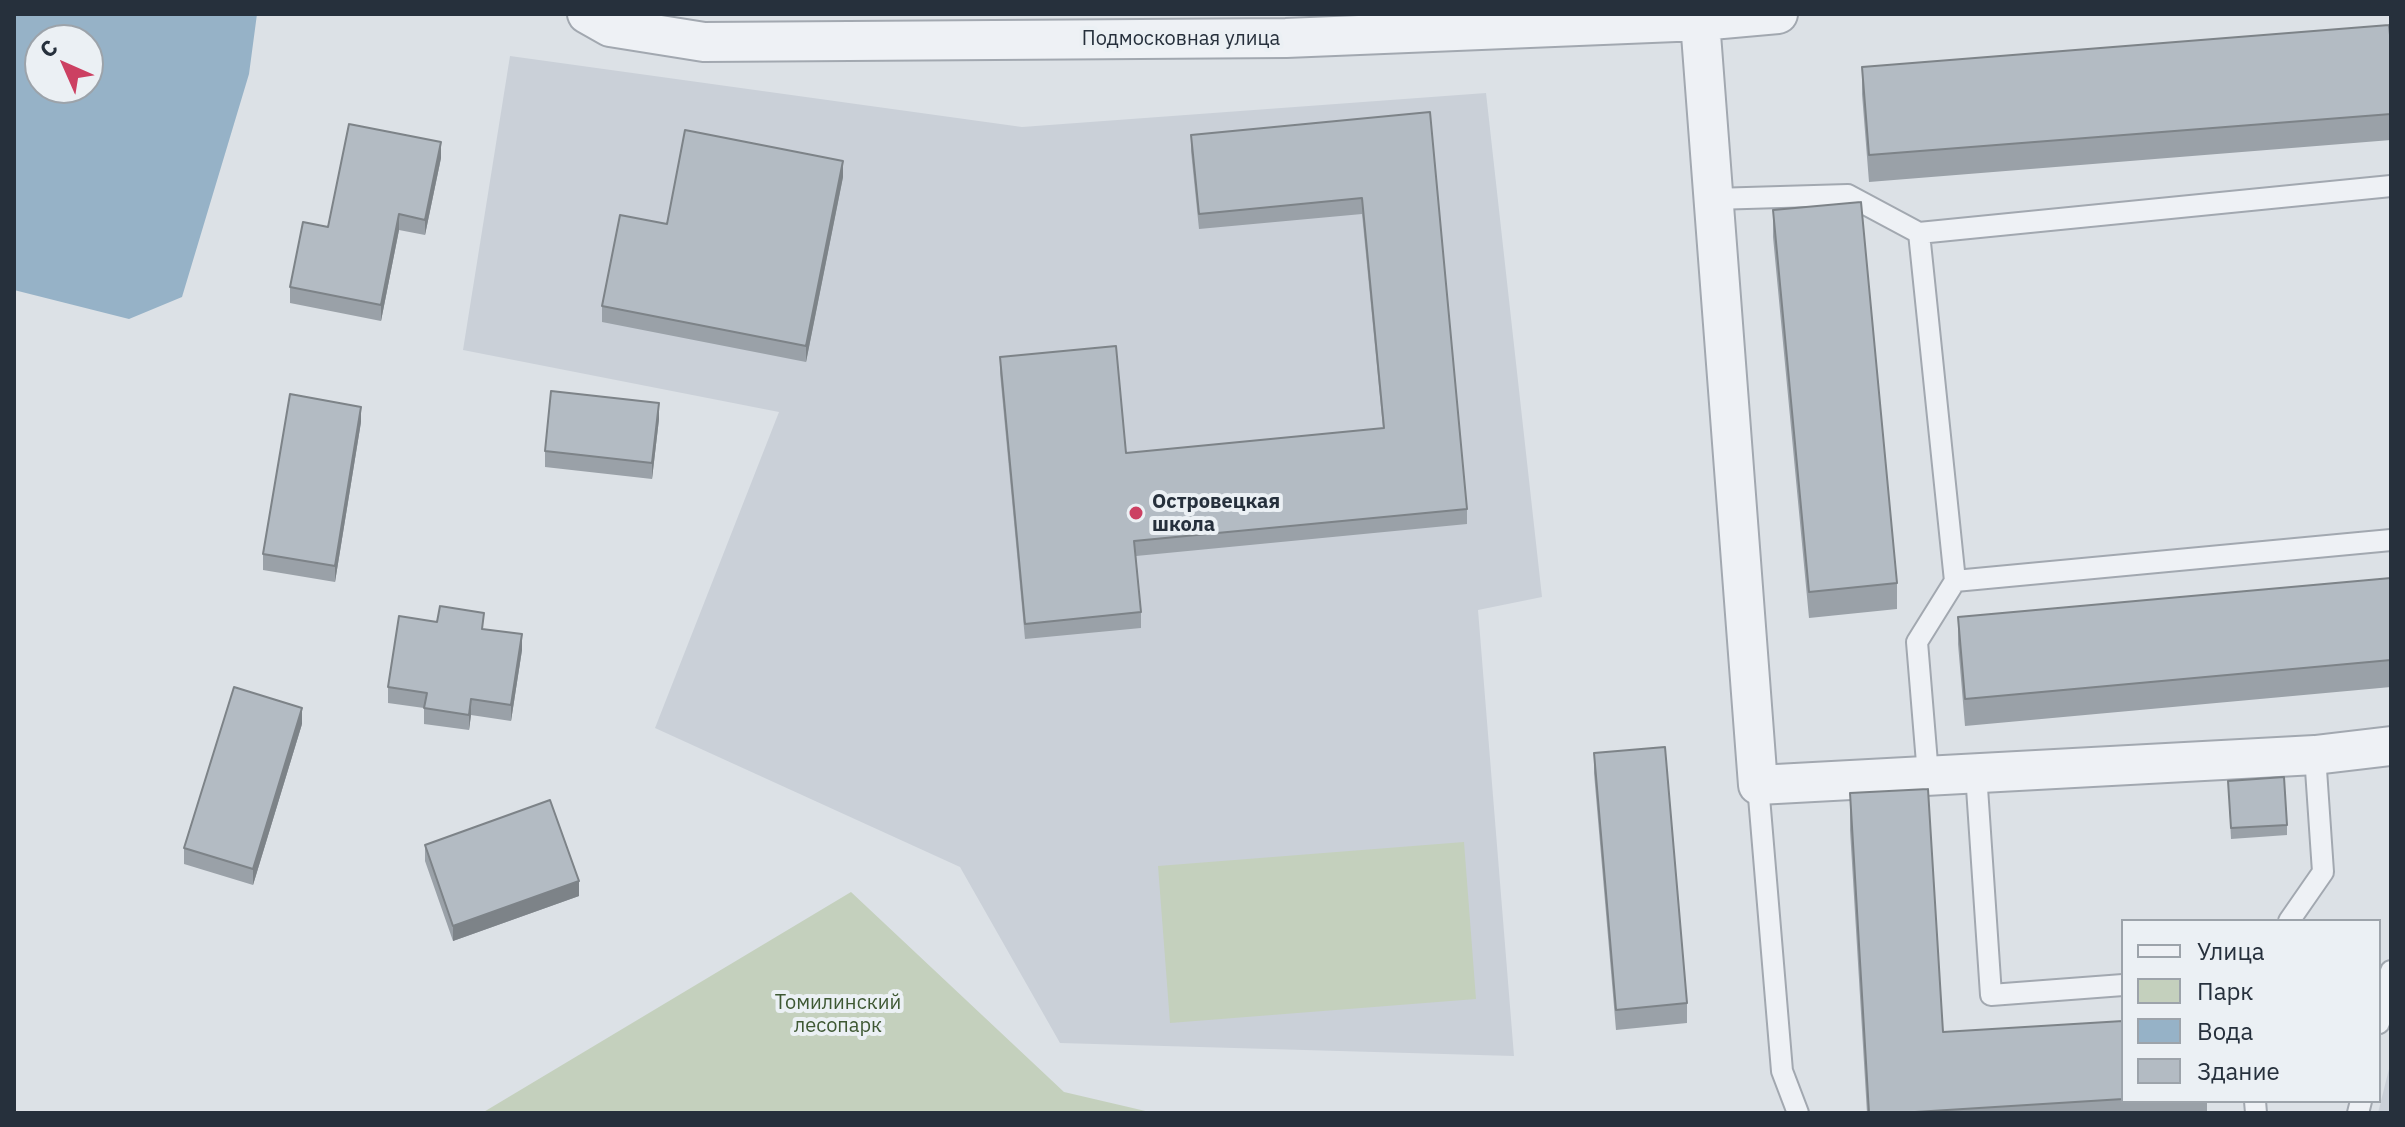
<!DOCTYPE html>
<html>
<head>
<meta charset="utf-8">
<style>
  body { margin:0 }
  #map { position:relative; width:2405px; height:1127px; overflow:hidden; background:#dce1e6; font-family:"IBM Plex Sans",sans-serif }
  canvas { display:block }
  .frame { position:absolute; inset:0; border:16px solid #26303c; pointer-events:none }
  .legend { position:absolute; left:2121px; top:919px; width:260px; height:184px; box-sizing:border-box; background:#ebf0f4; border:2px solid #9ca3aa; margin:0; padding:10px 14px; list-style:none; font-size:24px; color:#26303c }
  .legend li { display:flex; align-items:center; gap:16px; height:40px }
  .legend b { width:40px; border:2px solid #9ca3aa }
  .north { position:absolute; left:24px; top:24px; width:80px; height:80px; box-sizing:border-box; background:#ebf0f4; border:2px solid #9ca3aa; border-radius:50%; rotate:315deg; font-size:22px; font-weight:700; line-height:32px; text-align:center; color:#26303c }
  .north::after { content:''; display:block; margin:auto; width:28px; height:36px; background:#cc4062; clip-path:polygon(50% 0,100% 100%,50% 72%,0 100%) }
</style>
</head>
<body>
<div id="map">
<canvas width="2405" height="1127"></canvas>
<div class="frame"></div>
<ul class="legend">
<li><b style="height:10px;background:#eef1f5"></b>Улица</li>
<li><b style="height:22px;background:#c4d0bd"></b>Парк</li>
<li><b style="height:22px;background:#96b2c7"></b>Вода</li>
<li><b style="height:22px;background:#b3bbc3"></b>Здание</li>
</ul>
<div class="north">С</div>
</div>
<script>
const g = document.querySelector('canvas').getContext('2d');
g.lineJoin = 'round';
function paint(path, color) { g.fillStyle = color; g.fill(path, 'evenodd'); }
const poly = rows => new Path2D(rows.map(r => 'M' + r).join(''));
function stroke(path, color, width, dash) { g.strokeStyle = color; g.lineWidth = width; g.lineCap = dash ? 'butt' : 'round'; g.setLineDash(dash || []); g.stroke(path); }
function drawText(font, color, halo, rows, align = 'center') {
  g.font = font + ' "IBM Plex Sans",sans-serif'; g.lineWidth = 8; g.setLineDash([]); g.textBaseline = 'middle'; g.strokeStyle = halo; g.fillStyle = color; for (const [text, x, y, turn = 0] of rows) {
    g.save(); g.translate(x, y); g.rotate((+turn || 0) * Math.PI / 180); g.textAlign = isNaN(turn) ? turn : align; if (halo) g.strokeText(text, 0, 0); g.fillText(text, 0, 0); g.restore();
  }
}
paint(poly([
  [510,56,1022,127,1486,93,1542,597,1478,610,1514,1056,1060,1043,960,867,655,728,779,412,463,350],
  [2391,1061,2391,1113,2378,1113]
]), '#cad0d8');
paint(poly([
  [1464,842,1476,999,1170,1023,1158,866],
  [851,892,1064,1092,1154,1113,482,1113]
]), '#c4d0bd');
paint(poly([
  [14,14,257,14,249,74,182,297,129,319,14,290],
  [40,40,88,40,88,88,40,88]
]), '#96b2c7');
const lane = poly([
  [1713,199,1848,195,1919,233,1955,581,1917,642,1928,775],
  [1919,233,2391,186],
  [1955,581,2391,540],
  [1976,773,1991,995,2123,985],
  [1758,785,1782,1071,1798,1113],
  [2289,921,2323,872,2315,755],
  [2379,1023,2391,971],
  [2255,1101,2256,1113],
  [2358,1113,2361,1101]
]);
const street = poly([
  [587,14,610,27,704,42,1286,38,1700,21,1778,14],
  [1700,21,1758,785,2315,755,2391,746]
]);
stroke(lane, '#a2a8b0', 24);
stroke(street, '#a2a8b0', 42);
stroke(lane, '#eef1f5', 20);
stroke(street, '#eef1f5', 38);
paint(poly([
  [2391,45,2391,140,1869,182,1862,94,1862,67],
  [1430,112,1467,509,1467,524,1136,556,1141,612,1141,628,1025,639,1000,373,1000,357,1126,453,1383,428,1362,214,1199,229,1191,151,1191,135],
  [441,158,425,235,399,230,381,321,290,303,290,287,328,227],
  [843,177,806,362,602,322,602,306,667,224],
  [1773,210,1897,583,1897,609,1809,618,1773,237],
  [659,419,652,479,545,467,545,451],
  [361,422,335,582,263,570,263,554],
  [2391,578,2391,687,1965,726,1958,644,1958,617],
  [484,629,522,650,511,721,471,715,469,730,424,724,424,708,388,703,388,687],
  [302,724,253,885,184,864,184,848],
  [1594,753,1687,1003,1687,1023,1616,1030,1594,773],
  [2228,781,2287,825,2287,835,2231,839],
  [1850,793,1943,1032,2123,1021,2123,1101,2207,1101,2207,1113,1867,1113,1850,830],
  [425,845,579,896,453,941,425,861]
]), '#9aa1a8');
paint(poly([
  [441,142,441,158,425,235,425,220],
  [843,161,843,177,806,362,806,346],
  [399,214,399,230,381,321,381,305],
  [659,403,659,419,652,479,652,463],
  [361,407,361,422,335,582,335,566],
  [522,634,522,650,511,721,511,705],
  [471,699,471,715,469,730,469,715],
  [302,708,302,724,253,885,253,869],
  [579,881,579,896,453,941,453,926]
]), '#7d8388');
const building = poly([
  [2389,25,2391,45,2391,114,1869,155,1862,67,2389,25],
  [1430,112,1467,509,1134,541,1141,612,1025,624,1000,357,1116,346,1126,453,1384,428,1362,198,1199,214,1191,135,1430,112],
  [349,124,441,142,425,220,399,214,381,305,290,287,303,222,328,227,349,124],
  [685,130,843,161,806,346,602,306,620,215,667,224,685,130],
  [1861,202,1897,583,1809,592,1773,210,1861,202],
  [551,391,659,403,652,463,545,451,551,391],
  [290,394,361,407,335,566,263,554,290,394],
  [2391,578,2391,660,1965,699,1958,617,2391,578],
  [440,606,484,613,482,629,522,634,511,705,471,699,469,715,424,708,427,693,388,687,399,616,437,622,440,606],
  [234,687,302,708,253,869,184,848,234,687],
  [1665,747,1687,1003,1616,1010,1594,753,1665,747],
  [2284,777,2287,825,2231,828,2228,781,2284,777],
  [1928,789,1943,1032,2123,1021,2123,1099,1899,1113,1869,1113,1850,793,1928,789],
  [550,800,579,881,453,926,425,845,550,800]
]);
paint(building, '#b3bbc3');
stroke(building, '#7d8388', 2);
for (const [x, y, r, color] of [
  [1136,513,8,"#cc4062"]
]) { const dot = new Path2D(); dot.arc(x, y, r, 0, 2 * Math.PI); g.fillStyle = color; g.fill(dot); stroke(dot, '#ebf0f4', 3); }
drawText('20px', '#26303c', '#ebf0f4', [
  ["Подмосковная улица",1181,39]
]);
drawText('bold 20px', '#26303c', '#ebf0f4', [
  ["Островецкая",1152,502],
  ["школа",1152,525]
], 'left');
drawText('20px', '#3e5833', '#ebf0f4', [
  ["Томилинский",838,1003],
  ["лесопарк",838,1026]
]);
</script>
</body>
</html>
